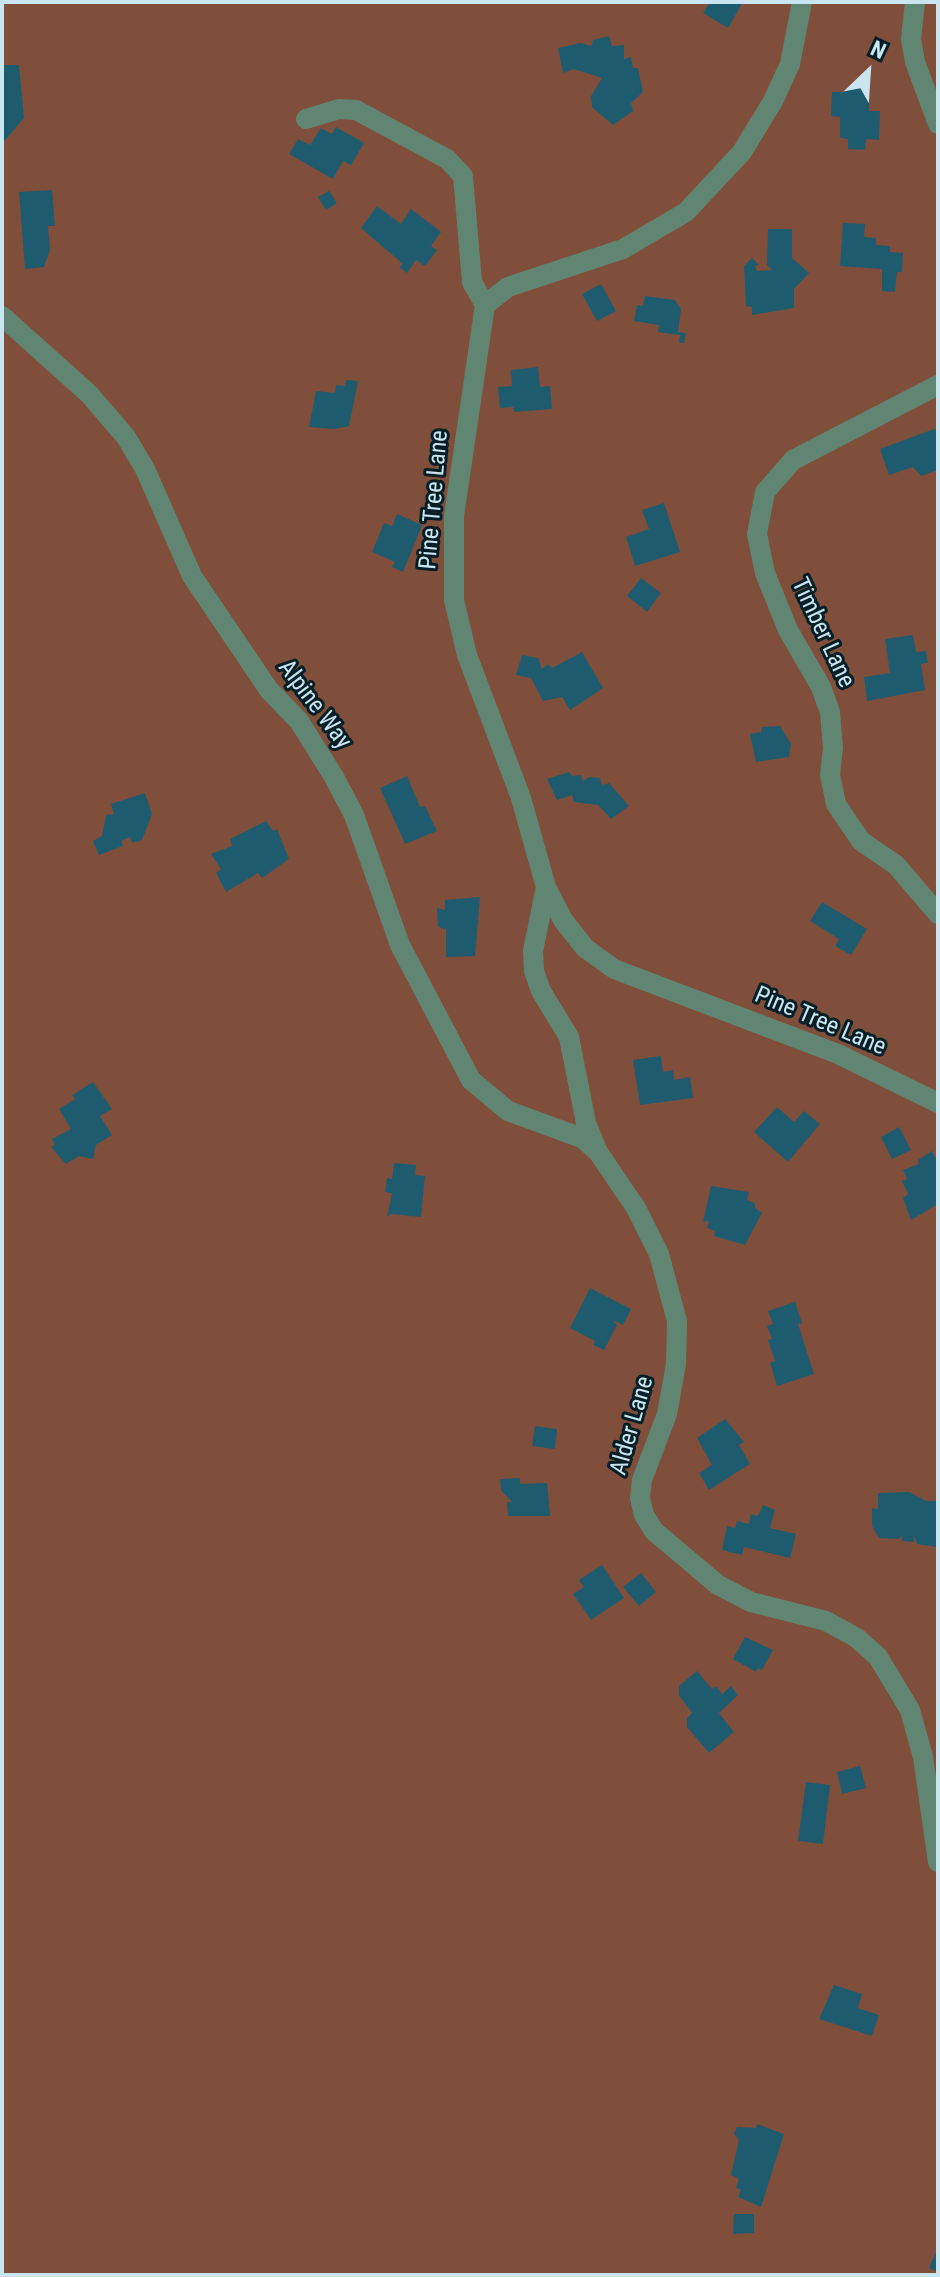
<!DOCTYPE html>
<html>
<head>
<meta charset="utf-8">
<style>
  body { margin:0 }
  #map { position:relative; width:940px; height:2277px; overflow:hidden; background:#093a48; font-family:"Roboto Condensed",sans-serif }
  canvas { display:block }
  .frame { position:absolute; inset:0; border:4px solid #c8e5f0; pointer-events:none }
  .north { position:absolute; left:828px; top:32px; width:80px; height:80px; -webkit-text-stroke:6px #061f27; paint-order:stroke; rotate:25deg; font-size:22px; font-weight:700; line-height:32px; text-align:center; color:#c8e5f0 }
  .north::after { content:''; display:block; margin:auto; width:28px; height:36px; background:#c8e5f0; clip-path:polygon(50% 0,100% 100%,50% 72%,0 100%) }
</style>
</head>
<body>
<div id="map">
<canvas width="940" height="2277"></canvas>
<div class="frame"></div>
<div class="north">N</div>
</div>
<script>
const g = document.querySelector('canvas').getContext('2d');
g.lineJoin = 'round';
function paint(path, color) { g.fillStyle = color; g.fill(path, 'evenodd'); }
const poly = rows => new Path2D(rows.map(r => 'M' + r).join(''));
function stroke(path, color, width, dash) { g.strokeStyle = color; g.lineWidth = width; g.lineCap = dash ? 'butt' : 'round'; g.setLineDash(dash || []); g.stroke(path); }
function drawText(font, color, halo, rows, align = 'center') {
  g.font = font + ' "Roboto Condensed",sans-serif'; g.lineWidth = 6; g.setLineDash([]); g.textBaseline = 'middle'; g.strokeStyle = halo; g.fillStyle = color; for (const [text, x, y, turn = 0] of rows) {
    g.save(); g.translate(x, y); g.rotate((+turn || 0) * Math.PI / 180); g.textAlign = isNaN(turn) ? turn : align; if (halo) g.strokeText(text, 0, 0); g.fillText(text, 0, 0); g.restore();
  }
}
paint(poly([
  [2,2,938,2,938,2275,2,2275]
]), '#804f3b');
paint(poly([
  [710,2,743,2,728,28,703,13],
  [609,36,612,46,624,45,624,59,631,57,633,68,638,68,643,92,631,103,633,111,613,125,592,107,591,96,602,78,574,69,563,73,558,48,581,43,591,46,593,40],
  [2,65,19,65,24,118,2,144],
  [851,87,869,90,869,111,880,111,879,140,866,139,865,150,848,149,848,139,840,138,840,117,831,116,832,92,844,92],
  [336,127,364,143,351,165,343,161,333,179,289,154,298,139,310,145,321,128,332,134],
  [52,190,55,226,48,226,50,250,44,267,25,269,19,192],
  [329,191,337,203,326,210,318,197],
  [377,206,401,224,411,209,441,232,431,246,437,250,425,266,416,260,407,273,399,267,403,264,361,228],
  [843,223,865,224,864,237,876,238,876,245,890,246,890,252,903,253,902,272,897,272,895,292,882,291,882,269,840,266],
  [768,229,792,229,792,258,809,273,794,289,794,308,752,315,752,307,746,306,744,266,752,258,759,265,755,266,757,271,772,270,767,265],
  [601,284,616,311,597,321,582,294],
  [645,296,675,300,681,309,678,332,686,333,684,343,679,343,680,335,658,332,659,325,634,321,637,305,643,306],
  [538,367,540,387,550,386,552,409,514,412,513,407,500,408,498,387,512,386,511,370],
  [346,380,358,381,349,426,334,429,309,427,316,391,335,393,336,385,345,386],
  [934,429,938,431,938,470,921,476,913,467,889,475,880,449],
  [664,503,680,552,635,566,626,537,649,529,642,510],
  [397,514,422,525,403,572,392,567,395,562,372,552,384,523,392,526],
  [641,578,661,593,647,612,627,596],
  [913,635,916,652,926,651,928,663,921,664,925,690,867,701,864,677,890,673,885,639],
  [582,652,603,688,570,710,562,697,543,701,531,678,516,675,522,655,538,658,542,669,548,664,552,668],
  [780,726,791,744,789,757,756,762,750,734,761,732,762,727],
  [569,772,572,776,581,775,583,781,589,777,600,778,602,785,609,783,629,806,611,819,598,805,574,802,572,795,557,800,547,779],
  [407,776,420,807,425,806,437,831,405,844,380,788],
  [145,793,152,814,142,840,132,843,130,837,121,841,123,846,99,855,93,841,102,836,106,815,114,814,111,804],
  [266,821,273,831,277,829,289,859,262,878,258,873,226,892,216,873,221,869,211,854,232,846,230,839],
  [480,897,475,956,446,957,446,929,438,927,437,908,445,910,445,900],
  [822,902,867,929,851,955,835,946,839,939,810,921],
  [661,1056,663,1072,673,1070,674,1080,690,1077,693,1098,640,1105,633,1060],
  [93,1082,112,1109,100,1116,112,1135,96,1145,93,1159,79,1156,66,1164,51,1147,55,1145,52,1139,71,1129,59,1109,75,1099,72,1095],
  [777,1107,794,1122,804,1111,820,1124,788,1162,754,1132],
  [899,1127,911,1150,892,1159,881,1137],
  [932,1151,938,1162,938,1204,911,1220,903,1198,908,1194,902,1181,907,1179,903,1170,919,1164,918,1160],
  [394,1163,416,1165,415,1175,425,1176,421,1217,391,1214,387,1217,392,1193,385,1192,387,1178,392,1179],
  [711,1186,749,1192,747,1200,755,1203,755,1208,762,1213,745,1245,714,1236,715,1231,707,1228,709,1221,703,1222],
  [590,1288,631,1309,623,1325,613,1320,617,1325,604,1350,593,1345,595,1341,570,1328],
  [795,1302,802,1323,798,1324,814,1374,777,1386,770,1363,775,1361,768,1340,772,1339,767,1326,773,1324,768,1311],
  [725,1419,744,1442,739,1445,750,1464,709,1490,699,1473,712,1465,697,1438],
  [535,1426,557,1429,555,1449,532,1446],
  [520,1478,520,1484,547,1483,550,1516,508,1516,507,1502,512,1502,501,1490,500,1479],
  [909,1492,926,1501,938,1501,937,1547,917,1544,914,1536,914,1542,902,1541,902,1535,899,1539,879,1538,872,1526,872,1508,878,1509,878,1493],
  [763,1505,775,1510,770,1528,796,1534,790,1558,744,1547,742,1555,722,1550,727,1526,735,1528,737,1521,749,1524,751,1514,758,1516],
  [602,1565,624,1598,591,1620,573,1594,584,1587,579,1580],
  [641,1573,656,1592,639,1606,623,1587],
  [745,1637,773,1650,762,1670,758,1668,756,1672,733,1659],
  [697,1671,712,1689,716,1686,722,1694,731,1686,738,1695,719,1713,734,1732,709,1753,687,1727,687,1718,692,1713,679,1695,679,1686],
  [860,1766,866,1788,842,1794,837,1772],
  [806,1782,830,1785,823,1844,798,1841],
  [834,1985,862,1994,858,2008,879,2015,872,2036,819,2019],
  [757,2124,784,2134,761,2207,738,2197,741,2190,736,2188,739,2179,731,2175,739,2140,734,2134,737,2127,756,2128],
  [734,2214,754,2214,754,2233,733,2234],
  [938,2247,938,2272,929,2268]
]), '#1f5b6f');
stroke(poly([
  [802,2,790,64,773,101,742,152,686,212,623,249,508,287,485,305,454,516,454,600,467,655,521,798,546,887,563,920,585,948,614,969,838,1054,938,1103],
  [915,2,911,39,915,62,938,124],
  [306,119,339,109,356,110,447,159,463,176,472,282,485,305],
  [2,316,89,394,126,437,145,469,192,576,269,690,299,721,334,777,354,815,400,945,471,1080,508,1111,582,1138,598,1152],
  [938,385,793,460,765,492,757,534,765,573,788,630,821,687,830,712,833,748,830,775,836,804,861,841,896,865,938,914],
  [546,887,533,951,534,971,541,991,569,1037,586,1123,598,1152,636,1208,659,1254,677,1321,676,1364,667,1414,642,1480,640,1498,644,1515,654,1531,718,1585,751,1602,826,1621,857,1638,878,1657,910,1710,923,1757,938,1862]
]), '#608673', 20);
drawText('24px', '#c8e5f0', '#061f27', [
  ["Pine Tree Lane",435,500,-85],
  ["Timber Lane",822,633,65],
  ["Alpine Way",314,705,53],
  ["Pine Tree Lane",820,1022,23],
  ["Alder Lane",633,1426,-74]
]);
</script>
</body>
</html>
